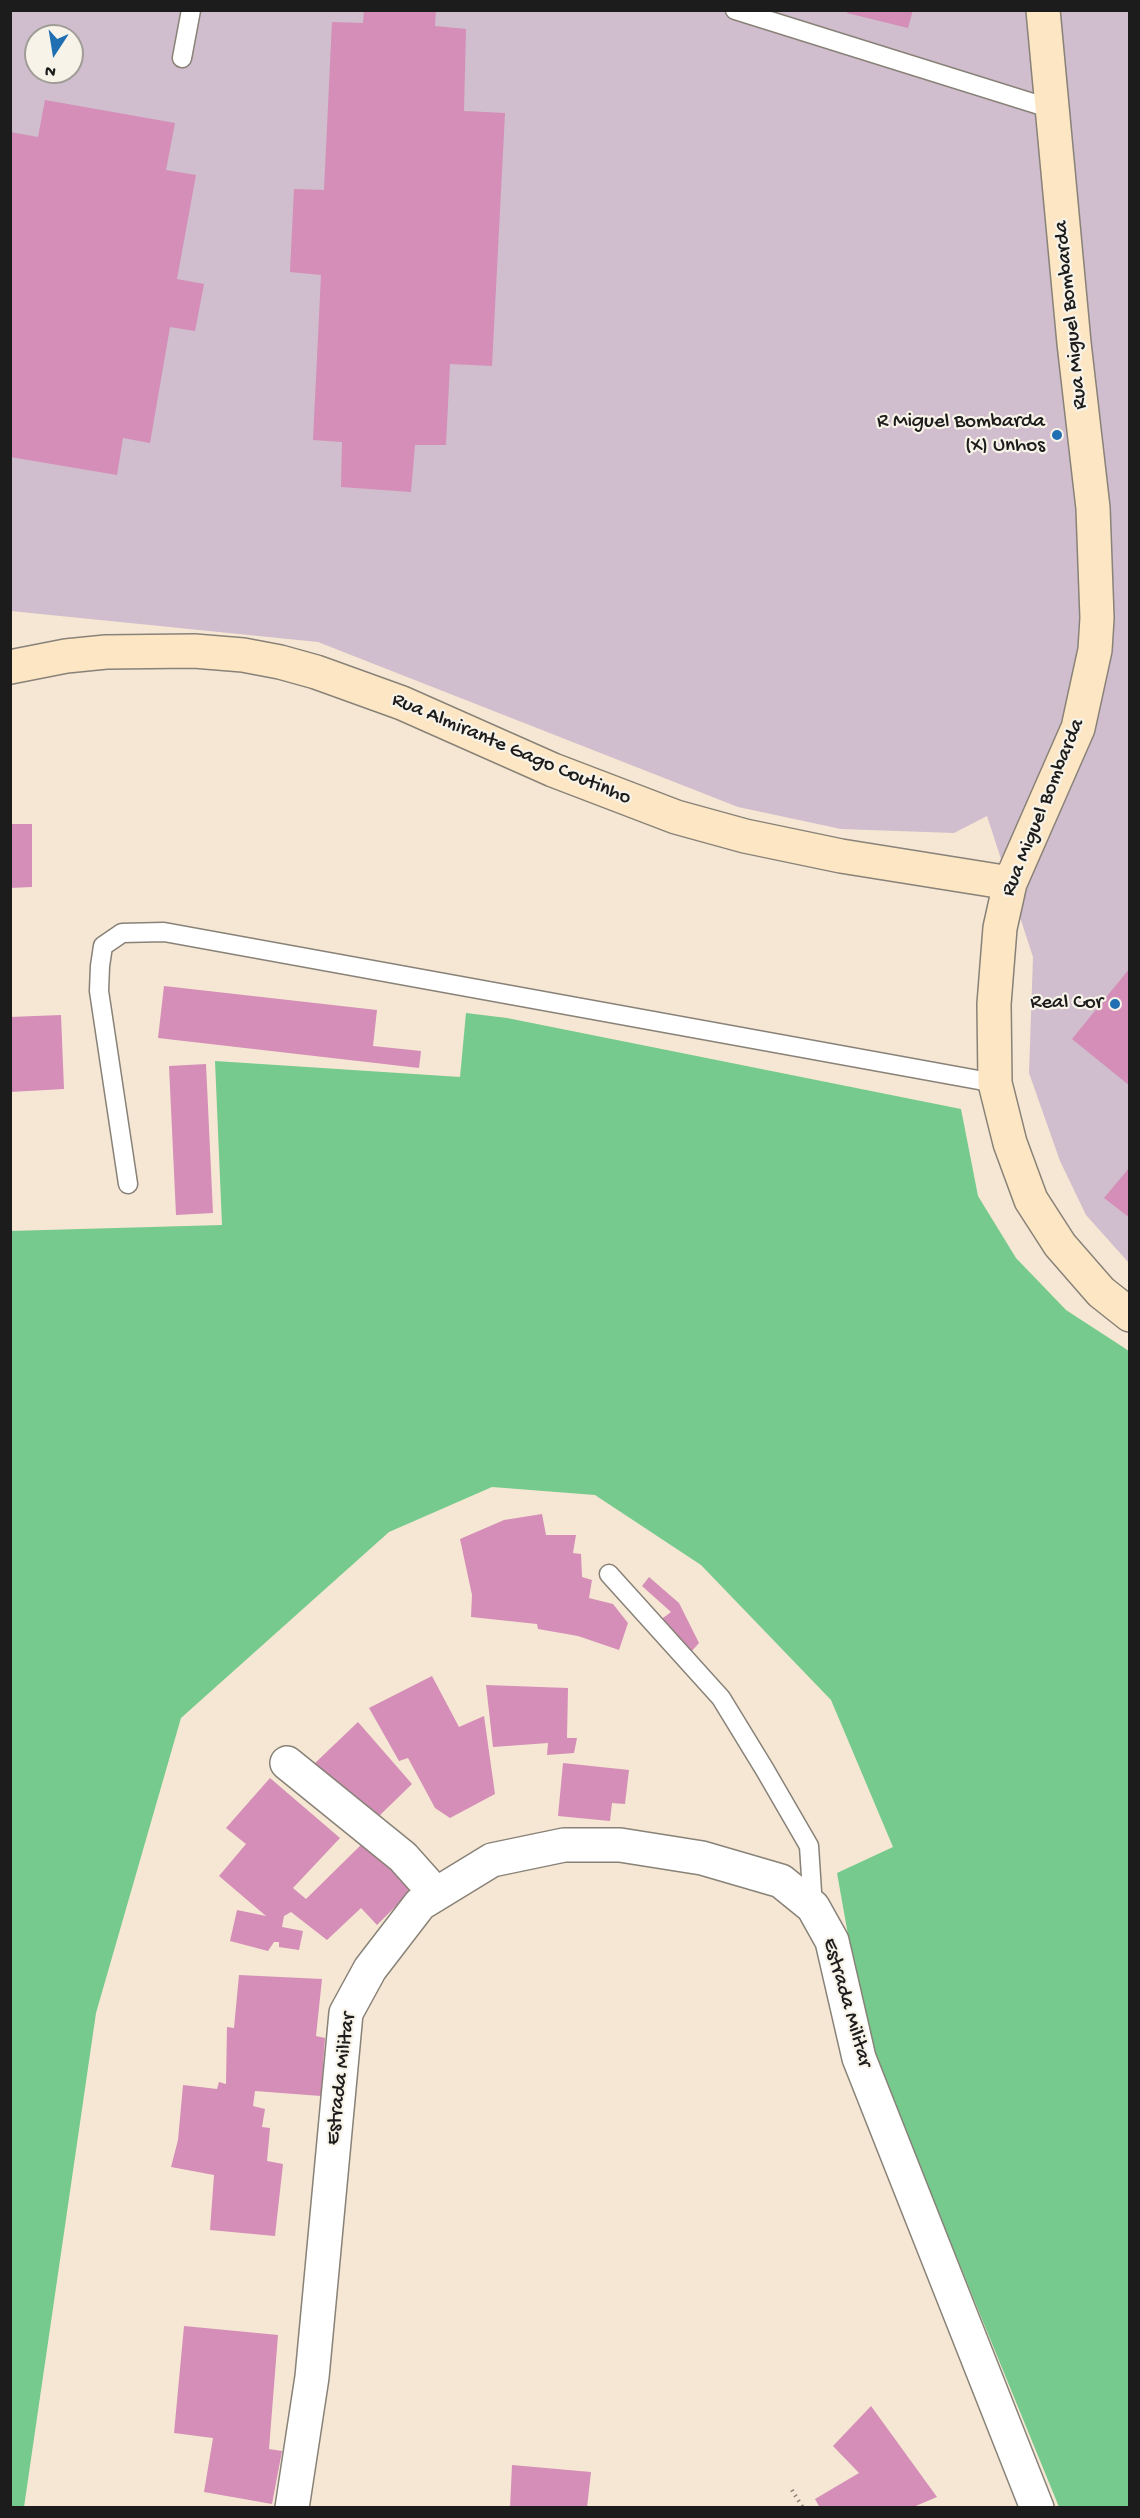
<!DOCTYPE html>
<html>
<head>
<meta charset="utf-8">
<style>
  body { margin:0 }
  #map { position:relative; width:1140px; height:2518px; overflow:hidden; background:#f5e7d3; font-family:"Gochi Hand",sans-serif }
  canvas { display:block }
  .frame { position:absolute; inset:0; border:12px solid #1c1c1c; pointer-events:none }
  .north { position:absolute; left:24px; top:24px; width:60px; height:60px; box-sizing:border-box; background:#f7f3e8; border:2px solid #9f9d96; border-radius:50%; rotate:192deg; font-size:16px; font-weight:700; line-height:24px; text-align:center; color:#1c1c1c }
  .north::after { content:''; display:block; margin:auto; width:21px; height:27px; background:#1f6fb2; clip-path:polygon(50% 0,100% 100%,50% 72%,0 100%) }
</style>
</head>
<body>
<div id="map">
<canvas width="1140" height="2518"></canvas>
<div class="frame"></div>
<div class="north">N</div>
</div>
<script>
const g = document.querySelector('canvas').getContext('2d');
g.lineJoin = 'round';
function paint(path, color) { g.fillStyle = color; g.fill(path, 'evenodd'); }
const poly = rows => new Path2D(rows.map(r => 'M' + r).join(''));
function stroke(path, color, width, dash) { g.strokeStyle = color; g.lineWidth = width; g.lineCap = dash ? 'butt' : 'round'; g.setLineDash(dash || []); g.stroke(path); }
function drawText(font, color, halo, rows, align = 'center') {
  g.font = font + ' "Gochi Hand",sans-serif'; g.lineWidth = 4.5; g.setLineDash([]); g.textBaseline = 'middle'; g.strokeStyle = halo; g.fillStyle = color; for (const [text, x, y, turn = 0] of rows) {
    g.save(); g.translate(x, y); g.rotate((+turn || 0) * Math.PI / 180); g.textAlign = isNaN(turn) ? turn : align; if (halo) g.strokeText(text, 0, 0); g.fillText(text, 0, 0); g.restore();
  }
}
paint(poly([
  [10,11,1129,11,1129,1263,1086,1215,1060,1161,1029,1073,1033,957,987,816,954,833,841,829,738,807,318,642,11,611],
  [36,36,72,36,72,72,36,72]
]), '#d0bdcd');
paint(poly([
  [466,1013,507,1018,961,1109,978,1196,1016,1258,1066,1310,1129,1351,1129,2507,1059,2507,866,2036,837,1873,893,1847,831,1700,701,1565,595,1495,492,1487,389,1532,181,1718,96,2013,24,2507,11,2507,10,1231,222,1225,215,1061,460,1077]
]), '#76ca8d');
paint(poly([
  [364,10,436,10,435,26,466,29,464,111,505,113,492,366,450,364,446,445,415,445,411,492,341,487,342,442,313,440,321,275,290,272,294,189,324,190,332,22,363,23],
  [848,10,913,10,908,28,847,13],
  [45,100,175,123,166,170,196,175,177,279,204,284,195,331,170,327,150,443,123,438,117,475,10,457,10,132,38,137],
  [10,824,32,824,32,887,10,888],
  [1130,968,1130,1086,1072,1039],
  [164,986,377,1010,373,1046,421,1051,419,1068,158,1038],
  [61,1015,64,1089,10,1092,10,1017],
  [206,1064,213,1213,176,1215,169,1066],
  [1130,1167,1130,1218,1104,1198],
  [542,1514,546,1535,576,1535,573,1553,581,1554,582,1577,592,1580,589,1598,613,1604,628,1623,619,1650,578,1636,538,1629,537,1624,471,1617,472,1595,460,1539,504,1520],
  [649,1577,679,1603,699,1643,690,1653,659,1621,671,1612,642,1586],
  [432,1676,459,1727,484,1716,495,1794,450,1818,435,1808,408,1758,399,1761,369,1708],
  [486,1685,568,1688,567,1738,577,1738,574,1753,547,1755,548,1743,493,1747],
  [358,1722,412,1784,378,1817,314,1764],
  [563,1763,629,1770,625,1804,612,1803,610,1821,558,1816],
  [270,1778,340,1838,293,1888,306,1899,367,1839,411,1891,377,1925,361,1908,327,1940,291,1912,284,1916,282,1927,303,1931,299,1950,279,1947,279,1942,274,1942,268,1951,230,1941,237,1910,266,1916,219,1876,246,1844,226,1828],
  [239,1975,322,1979,316,2036,325,2038,321,2096,255,2091,253,2106,265,2109,262,2127,270,2128,267,2161,283,2164,275,2236,210,2230,214,2175,171,2167,178,2140,183,2085,217,2089,219,2082,226,2084,227,2027,234,2028],
  [184,2326,278,2335,269,2449,282,2451,272,2504,204,2492,213,2438,174,2433],
  [871,2406,937,2497,911,2508,820,2508,815,2499,859,2473,833,2446],
  [512,2465,591,2472,587,2508,510,2508]
]), '#d48eb7');
const lane = poly([
  [735,10,1052,109],
  [182,58,191,10],
  [128,1184,99,991,100,966,103,946,122,933,164,932,995,1083],
  [609,1574,721,1698,765,1770,809,1846,813,1907]
]);
const street = poly([
  [287,1763,403,1857,436,1894],
  [292,2508,312,2377,346,2013,370,1969,420,1904,492,1860,564,1845,620,1845,702,1858,781,1881,813,1907,832,1941,859,2058,1037,2508]
]);
const secondary = poly([
  [1043,10,1074,343,1093,508,1097,618,1095,650,1078,728,1010,883,1000,928,994,1004,995,1083,1010,1143,1031,1200,1060,1245,1101,1292,1130,1315],
  [10,667,66,656,106,652,194,651,243,655,280,662,316,672,402,703,553,770,676,817,745,836,841,856,1010,883]
]);
stroke(lane, '#888278', 21);
stroke(street, '#888278', 36);
stroke(secondary, '#888278', 36);
stroke(poly([
  [792,2490,803,2508]
]), '#888278', 4, [1.5, 4.5]);
stroke(lane, '#fff', 18);
stroke(street, '#fff', 33);
stroke(secondary, '#fce6c4', 33);
for (const [x, y, r, color] of [
  [1057,435,6,"#1f6fb2"],
  [1115,1004,6,"#1f6fb2"]
]) { const dot = new Path2D(); dot.arc(x, y, r, 0, 2 * Math.PI); g.fillStyle = color; g.fill(dot); stroke(dot, '#f7f3e8', 2); }
drawText('21px', '#1c1c1c', '#f7f3e8', [
  ["Rua Miguel Bombarda",1072,315,-96],
  ["Rua Almirante Gago Coutinho",511,750,23],
  ["Rua Miguel Bombarda",1044,808,-68],
  ["Estrada Militar",846,2003,74],
  ["Estrada Militar",342,2079,-83]
]);
drawText('21px', '#1c1c1c', '#f7f3e8', [
  ["R Miguel Bombarda",1045,423],
  ["(X) Unhos",1045,447],
  ["Real Cor",1103,1004]
], 'right');
</script>
</body>
</html>
